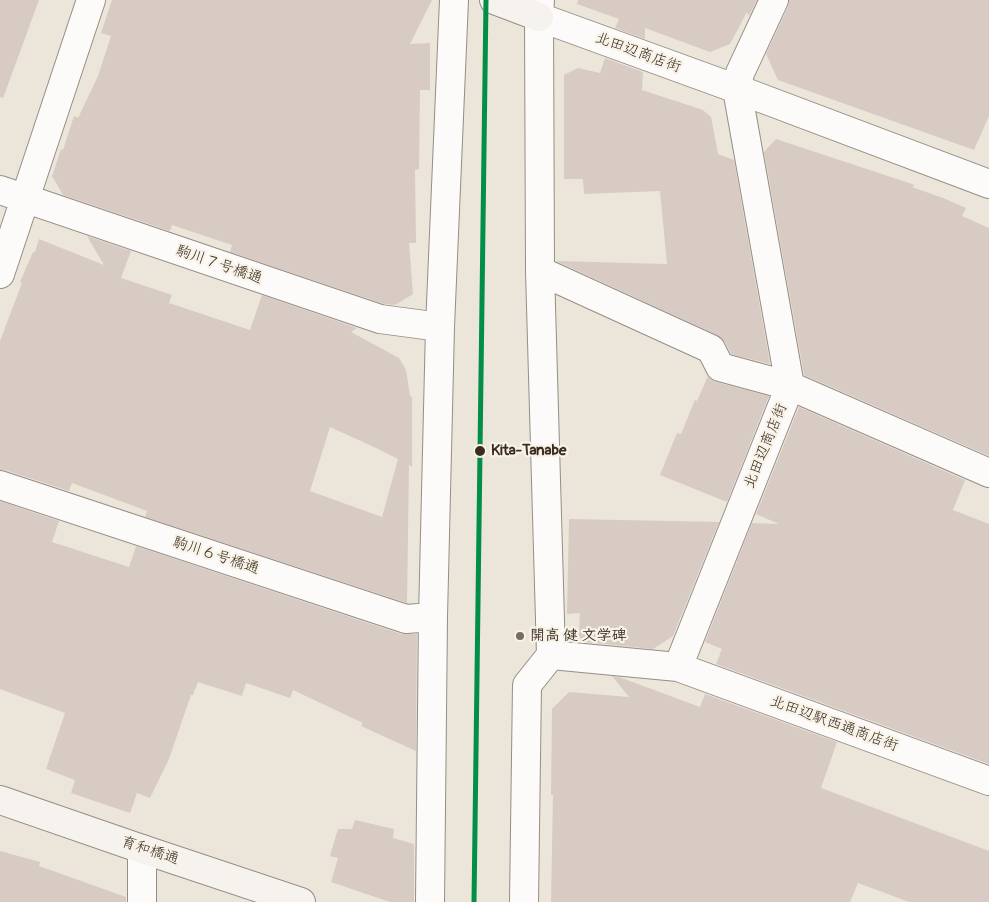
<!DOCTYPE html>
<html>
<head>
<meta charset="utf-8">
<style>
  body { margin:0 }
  canvas { display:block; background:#ece5d9 }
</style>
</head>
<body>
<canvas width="989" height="902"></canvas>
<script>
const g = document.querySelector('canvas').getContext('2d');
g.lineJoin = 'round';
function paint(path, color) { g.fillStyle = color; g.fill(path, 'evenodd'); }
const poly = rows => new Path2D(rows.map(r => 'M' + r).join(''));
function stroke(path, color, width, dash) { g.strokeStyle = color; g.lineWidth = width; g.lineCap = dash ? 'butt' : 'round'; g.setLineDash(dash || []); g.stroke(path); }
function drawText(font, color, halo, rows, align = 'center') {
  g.font = font + ' Pangolin,"Klee One",sans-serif'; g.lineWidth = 4.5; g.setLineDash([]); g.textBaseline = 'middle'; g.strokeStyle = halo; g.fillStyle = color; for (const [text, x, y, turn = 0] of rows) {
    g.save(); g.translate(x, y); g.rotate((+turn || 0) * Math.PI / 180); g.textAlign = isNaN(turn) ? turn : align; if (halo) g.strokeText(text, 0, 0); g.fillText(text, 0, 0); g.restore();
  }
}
paint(poly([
  [0,0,39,0,3,98,0,97],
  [112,0,432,0,410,44,430,43,430,90,420,90,419,169,415,170,416,243,409,243,413,294,395,305,384,304,230,252,232,245,172,225,170,231,63,195,52,176,61,149,63,150,74,116,78,118,98,76,111,36,101,33],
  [578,0,757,0,749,16,747,12,730,44,710,52,645,28,645,39,615,28,619,19,577,4],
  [789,0,989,0,989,116,974,150,778,80,766,54,788,7],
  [605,58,643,72,642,90,703,110,711,117,718,154,734,160,770,364,731,354,725,342,717,335,556,261,667,264,660,191,584,194,583,179,564,179,564,75,578,68,600,73],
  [776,139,915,185,912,187,943,198,966,208,962,216,989,228,989,456,804,375,764,152],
  [87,236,131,251,121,278,172,295,169,303,250,330,262,295,357,328,351,332,399,358,406,370,410,396,412,397,412,467,409,465,407,603,145,517,147,511,72,483,69,491,5,470,0,470,0,341,22,283,20,282,33,252,35,252,39,239,104,265],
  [330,427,376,448,398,459,382,517,310,491],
  [708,376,710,379,716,382,769,396,727,502,660,475,677,433,681,434,695,400,697,401],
  [799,407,965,480,953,510,989,524,989,764,716,664,722,649,705,642,752,523,779,524,756,514],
  [0,501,59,521,52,542,129,567,136,546,401,634,417,634,416,751,361,726,363,723,293,690,290,698,246,683,242,696,198,682,193,695,191,695,169,759,150,798,137,793,130,813,71,793,75,780,46,769,65,713,0,689],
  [569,519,719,522,673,636,653,649,584,642,579,636,580,613,567,614],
  [612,676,619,677,700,707,705,694,837,742,821,788,989,851,989,902,909,902,858,883,850,902,551,902,553,795,551,795,552,709,569,692,629,697],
  [355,820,394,829,393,838,414,844,414,902,390,902,331,882,338,858,330,856,338,829,352,829],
  [0,851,40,862,39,866,126,897,126,902,0,902]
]), '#d8cbc4');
const street = poly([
  [539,17,737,89,989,184],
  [0,190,380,319,440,327],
  [540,271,711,349,720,367,790,386,989,473],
  [0,274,91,0],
  [0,485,406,619,433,617],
  [551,655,678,667,989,781],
  [678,667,790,386,737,89,740,73,774,0],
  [142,902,142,849],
  [430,902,433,617,440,327,454,0],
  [524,902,527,685,551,655,540,271,539,17,540,0]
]);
const secondary = poly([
  [494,0,539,17],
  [0,800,142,849,301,902]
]);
stroke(street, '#958e86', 30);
stroke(secondary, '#958e86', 30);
stroke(street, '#fcfbf9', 28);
stroke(secondary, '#f6f3ee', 28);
stroke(poly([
  [474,902,486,0]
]), '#028e46', 5);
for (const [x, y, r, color] of [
  [480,451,6,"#3b2a1e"],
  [520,636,5,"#796b5f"]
]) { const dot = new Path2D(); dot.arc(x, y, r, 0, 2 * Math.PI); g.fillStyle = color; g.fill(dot); stroke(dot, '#f7f3e8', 2); }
drawText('15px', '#3b2a1e', '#f7f3e8', [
  ["北田辺商店街",638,53,20],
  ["駒川７号橋通",219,265,19],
  ["北田辺商店街",766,446,-68],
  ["駒川６号橋通",216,556,18],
  ["北田辺駅西通商店街",834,724,20],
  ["育和橋通",150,851,18]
]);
drawText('bold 15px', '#3b2a1e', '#f7f3e8', [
  ["Kita-Tanabe",491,451]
], 'left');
drawText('bold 15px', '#3b2a1e', '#f7f3e8', [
  ["開高 健 文学碑",530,636]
], 'left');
</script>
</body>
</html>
